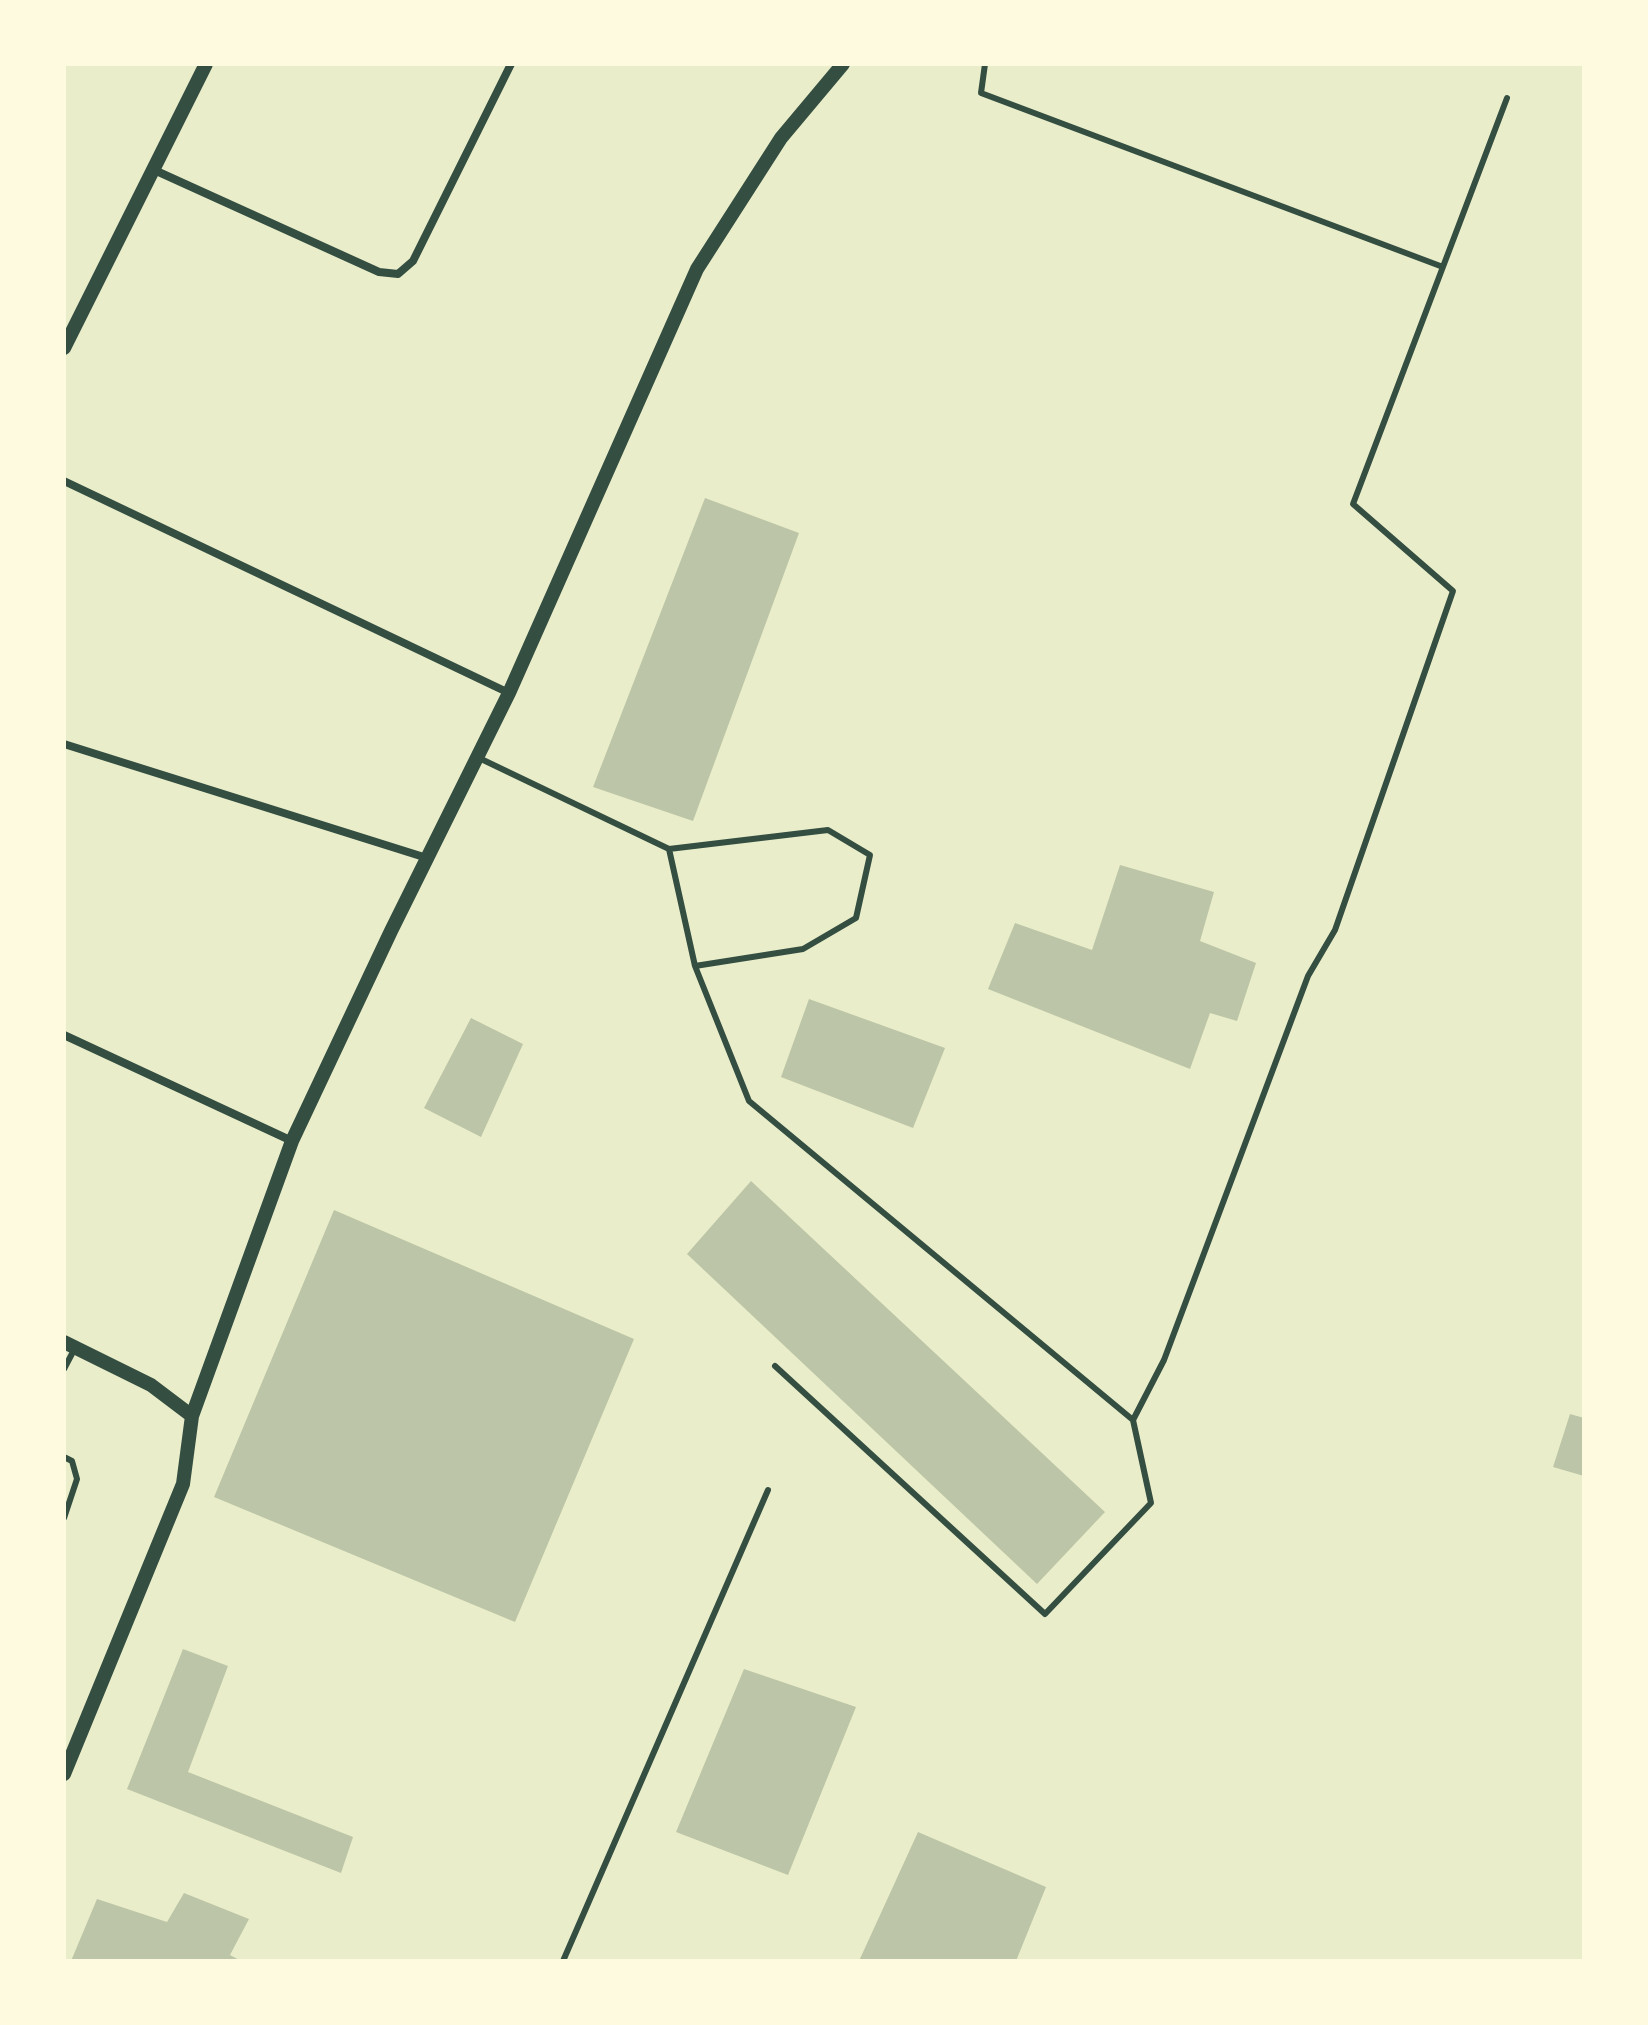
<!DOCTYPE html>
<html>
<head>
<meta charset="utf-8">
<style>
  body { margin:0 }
  #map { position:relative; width:1648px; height:2025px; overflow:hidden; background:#e9edc9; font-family:"Golos Text",sans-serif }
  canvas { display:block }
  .frame { position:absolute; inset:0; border:66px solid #fefae0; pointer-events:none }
</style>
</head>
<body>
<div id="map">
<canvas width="1648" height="2025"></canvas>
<div class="frame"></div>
</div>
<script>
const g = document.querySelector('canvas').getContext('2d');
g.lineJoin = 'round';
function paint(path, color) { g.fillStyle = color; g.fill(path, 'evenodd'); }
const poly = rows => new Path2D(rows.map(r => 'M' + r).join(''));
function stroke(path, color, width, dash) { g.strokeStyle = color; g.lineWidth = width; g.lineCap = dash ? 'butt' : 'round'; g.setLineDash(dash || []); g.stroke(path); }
paint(poly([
  [705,498,799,533,693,821,593,787],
  [1120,865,1214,892,1200,941,1256,963,1237,1021,1210,1013,1190,1069,988,989,1015,923,1092,950],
  [809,999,945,1048,913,1128,781,1077],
  [471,1018,523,1044,481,1137,424,1108],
  [751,1181,1105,1512,1037,1584,687,1254],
  [334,1210,634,1339,515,1622,214,1497],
  [1570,1414,1584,1418,1584,1476,1553,1467],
  [183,1649,228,1666,188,1772,353,1837,341,1873,127,1789],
  [744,1669,856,1707,788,1875,676,1832],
  [918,1832,1046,1887,1016,1961,859,1961],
  [184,1893,249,1919,230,1955,241,1961,71,1961,97,1899,167,1922]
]), '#bcc5a7');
stroke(poly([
  [985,64,981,93,1443,267],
  [479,758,669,849,695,966,749,1101,1133,1420,1151,1503,1045,1614,775,1366],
  [669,849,828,830,870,855,856,918,803,949,695,966],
  [64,1369,75,1348],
  [1133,1420,1164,1360,1308,976,1335,930,1453,591,1353,504,1507,98],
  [64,1457,72,1461,77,1479,64,1518],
  [563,1961,768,1490]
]), '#344e41', 6);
stroke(poly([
  [152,169,379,272,398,274,413,261,511,64],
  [64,481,509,693],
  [64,744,427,858],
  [64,1035,292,1141]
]), '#344e41', 8);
stroke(poly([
  [64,348,206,64],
  [64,1342,151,1385,192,1416],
  [64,1774,183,1484,192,1416,292,1141,391,931,509,693,697,269,781,138,843,64]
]), '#344e41', 14);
</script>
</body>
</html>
